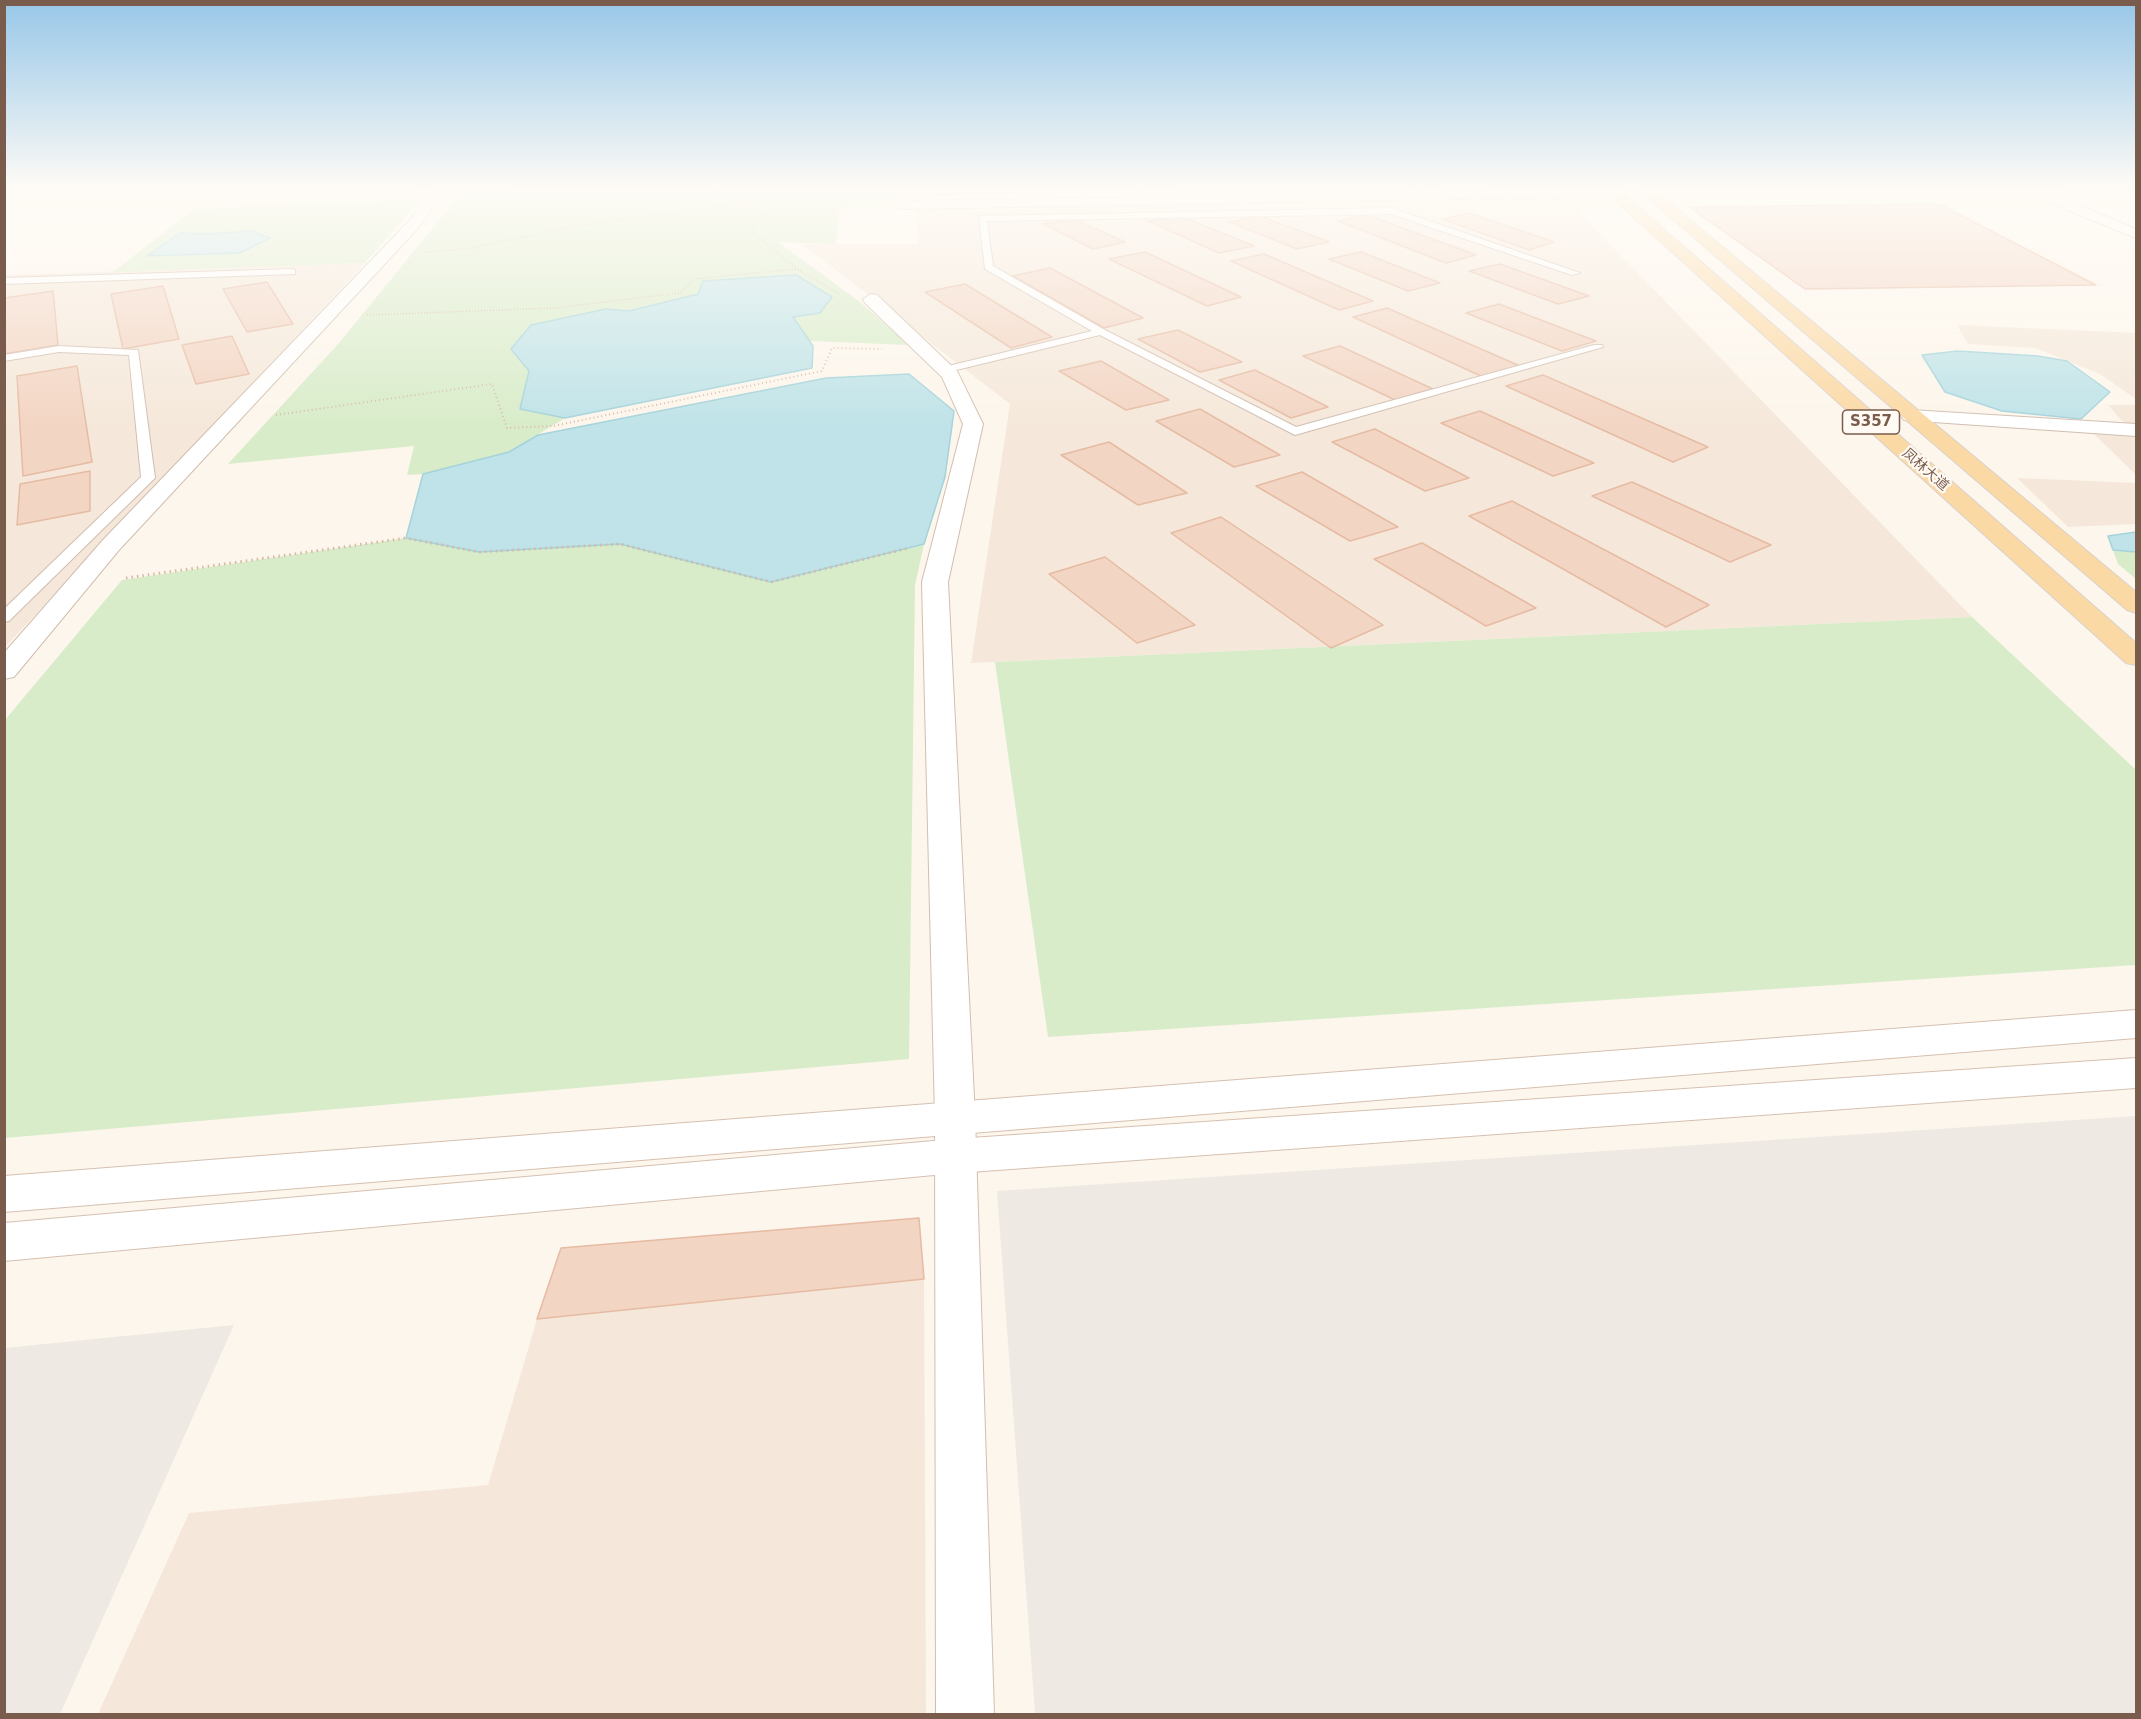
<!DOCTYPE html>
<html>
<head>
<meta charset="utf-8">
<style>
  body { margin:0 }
  #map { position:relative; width:2141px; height:1719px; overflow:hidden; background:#fdf6ec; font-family:"DejaVu Sans",sans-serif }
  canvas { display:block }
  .frame { position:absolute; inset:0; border:6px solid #7a5c4d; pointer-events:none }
</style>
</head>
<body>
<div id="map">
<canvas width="2141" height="1719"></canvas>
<div class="frame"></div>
</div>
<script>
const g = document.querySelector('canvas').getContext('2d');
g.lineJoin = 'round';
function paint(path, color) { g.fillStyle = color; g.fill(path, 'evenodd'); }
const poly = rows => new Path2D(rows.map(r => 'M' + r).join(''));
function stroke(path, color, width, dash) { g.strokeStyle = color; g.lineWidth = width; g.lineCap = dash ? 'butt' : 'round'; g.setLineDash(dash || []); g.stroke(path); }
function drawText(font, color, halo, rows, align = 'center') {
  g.font = font + ' "DejaVu Sans","Noto Sans SC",sans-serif'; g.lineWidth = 4.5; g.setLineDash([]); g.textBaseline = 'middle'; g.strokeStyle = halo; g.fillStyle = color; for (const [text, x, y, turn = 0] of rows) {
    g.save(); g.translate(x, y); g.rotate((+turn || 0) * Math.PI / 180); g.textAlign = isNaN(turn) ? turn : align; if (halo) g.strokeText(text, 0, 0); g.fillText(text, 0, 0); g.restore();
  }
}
paint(poly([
  [914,187,1313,187,914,196],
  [1564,197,1972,617,971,663,1010,404,802,244,919,244,915,209],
  [365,263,5,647,5,275],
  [1957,325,2136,333,2136,399,2100,374,2035,348,1968,344],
  [2108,405,2136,405,2136,475,2093,433,2123,422],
  [2017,478,2136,483,2136,524,2068,527],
  [924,1279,926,1714,98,1714,189,1513,488,1485,537,1319]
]), '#f5e8da');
paint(poly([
  [2136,1116,2136,1714,1035,1714,997,1191],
  [234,1325,60,1714,5,1714,5,1348]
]), '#efe9e4');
paint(poly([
  [474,187,900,187,901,205,840,208,836,244,778,242,860,302,909,345,810,341,793,317,703,281,698,294,629,311,606,309,531,326,511,349,529,371,520,409,565,418,509,452,423,474,407,475,414,446,228,464,339,343,454,202,474,192],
  [421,199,365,263,113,272,194,209],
  [406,538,479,552,620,544,771,582,924,544,915,585,909,1059,5,1138,5,720,122,580],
  [2113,550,2136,552,2136,579,2118,564],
  [1972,617,2136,770,2136,965,1048,1037,995,662]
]), '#d8ecc9');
const water = poly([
  [252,231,270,238,240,253,147,256,180,233,209,234,252,231],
  [796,275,832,297,820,313,793,317,813,346,812,368,565,418,520,409,529,371,511,349,531,325,606,309,629,311,698,294,703,281,796,275],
  [1958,351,2038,356,2067,361,2110,392,2081,419,2002,411,1945,392,1922,355,1958,351],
  [909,374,954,411,945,477,924,544,771,582,620,544,479,552,406,538,423,474,509,452,538,435,826,378,909,374],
  [2136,532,2136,552,2113,550,2108,536,2136,532]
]);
paint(water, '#bfe3e8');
stroke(water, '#a5d3da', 1.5);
const building = poly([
  [1939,204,2096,285,1805,289,1689,207,1939,204],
  [1469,213,1554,242,1529,250,1442,219,1469,213],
  [1367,215,1476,255,1446,263,1338,221,1367,215],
  [1260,216,1329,242,1297,249,1229,222,1260,216],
  [1183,217,1254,246,1219,253,1148,221,1183,217],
  [1076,220,1125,242,1093,249,1043,224,1076,220],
  [1145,252,1241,297,1207,306,1109,259,1145,252],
  [1361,252,1440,283,1408,291,1329,259,1361,252],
  [1264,254,1373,301,1339,310,1231,261,1264,254],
  [1500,264,1589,296,1558,304,1469,271,1500,264],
  [1050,268,1143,318,1104,328,1013,276,1050,268],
  [267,282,293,324,247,332,223,289,267,282],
  [965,284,1052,337,1011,348,925,292,965,284],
  [163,286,179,339,123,349,111,294,163,286],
  [53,291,58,345,4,354,4,298,53,291],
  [1499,304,1596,341,1562,351,1466,313,1499,304],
  [1387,308,1520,366,1485,378,1353,317,1387,308],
  [1178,330,1242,362,1200,372,1138,339,1178,330],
  [232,336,249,374,196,384,182,345,232,336],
  [1340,346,1433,389,1395,400,1303,356,1340,346],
  [1101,361,1169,400,1126,410,1059,371,1101,361],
  [77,366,92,462,23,476,17,376,77,366],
  [1255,370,1328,407,1291,418,1219,380,1255,370],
  [1543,375,1708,447,1673,462,1506,386,1543,375],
  [1200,409,1280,455,1234,467,1156,421,1200,409],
  [1480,411,1594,463,1553,476,1441,423,1480,411],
  [1375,429,1469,478,1425,491,1332,442,1375,429],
  [1109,442,1187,493,1138,505,1061,455,1109,442],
  [90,471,90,511,17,525,20,484,90,471],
  [1302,472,1398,527,1350,541,1256,486,1302,472],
  [1632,482,1771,545,1730,562,1592,496,1632,482],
  [1512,501,1709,605,1666,627,1469,516,1512,501],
  [1221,517,1383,625,1331,648,1171,533,1221,517],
  [1422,543,1536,608,1486,626,1374,559,1422,543],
  [1105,557,1195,625,1137,643,1049,574,1105,557],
  [919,1218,924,1279,537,1319,561,1248,919,1218]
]);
paint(building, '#f3d5c3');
stroke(building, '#e6bba3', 1.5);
const service = poly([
  [1392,208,1580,273,1572,275,1391,214,987,221,993,266,1105,330,1296,427,1594,345,1602,345,1603,347,1295,435,1100,335,944,373,938,370,940,368,1092,331,985,269,979,216,1392,208],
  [292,269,295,270,295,274,4,284,4,278,292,269],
  [59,346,138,350,155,478,9,621,4,622,4,609,141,477,129,355,59,352,4,361,4,355,59,346]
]);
const minor = poly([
  [414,187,429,187,438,199,419,227,119,550,14,677,4,679,4,653,103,540,409,221,424,199,414,187],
  [894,187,908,187,908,201,1612,188,1619,192,1612,196,901,209,894,205,894,187],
  [1789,187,2081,187,2074,191,2048,192,2136,229,2136,238,2026,193,1648,197,1641,193,1648,189,1789,187],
  [871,294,877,295,957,371,983,424,948,582,975,1117,994,1714,936,1714,935,1117,922,582,963,424,942,377,865,303,863,299,871,294],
  [1911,410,2136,424,2136,436,1904,420,1901,416,1904,412,1911,410]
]);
const secondary = poly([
  [2136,1010,2136,1038,4,1212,4,1176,2136,1010],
  [2136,1058,2136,1088,956,1173,4,1261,4,1223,956,1139,2136,1058]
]);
const primary = poly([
  [1600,187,1616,187,2136,643,2136,665,2126,663,1600,187],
  [1635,187,1651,187,2136,592,2136,613,2127,610,1635,187]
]);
stroke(service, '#d1beb0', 2);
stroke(minor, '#d1beb0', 2);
stroke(secondary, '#d6c0b0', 2);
stroke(primary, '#dad1cd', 2);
stroke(poly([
  [701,187,746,203],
  [459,195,527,187],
  [425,252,465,249,577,226,747,203,761,212,752,232,797,269],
  [367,315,555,308,680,293,695,279,797,269,841,295]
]), '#d9b8a5', 1.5, [1, 2]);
stroke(poly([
  [276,415,492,384,507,428,553,426,822,371,832,348,882,349]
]), '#d9b8a5', 2, [1, 3]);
stroke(poly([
  [126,578,406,538,479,552,620,544,771,582,909,548]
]), '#d9b8a5', 3, [1.5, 4]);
paint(service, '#fff');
paint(minor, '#fff');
paint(secondary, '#fff');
paint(primary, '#fbd9a5');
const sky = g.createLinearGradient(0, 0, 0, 428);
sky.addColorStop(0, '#97c7e8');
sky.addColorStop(0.44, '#fefbf6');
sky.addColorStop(1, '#fefbf600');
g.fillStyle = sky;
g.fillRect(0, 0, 2141, 428);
drawText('14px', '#7a5c4d', '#fffaf3', [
  ["凤林大道",1925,470,41]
]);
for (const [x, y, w] of [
  [1871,422,57]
]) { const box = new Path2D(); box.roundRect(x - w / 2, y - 12, w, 24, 4.5); g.fillStyle = '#fffaf3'; g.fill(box); stroke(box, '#7a5c4d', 1.5); }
drawText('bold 15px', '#7a5c4d', null, [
  ["S357",1871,422]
]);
</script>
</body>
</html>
